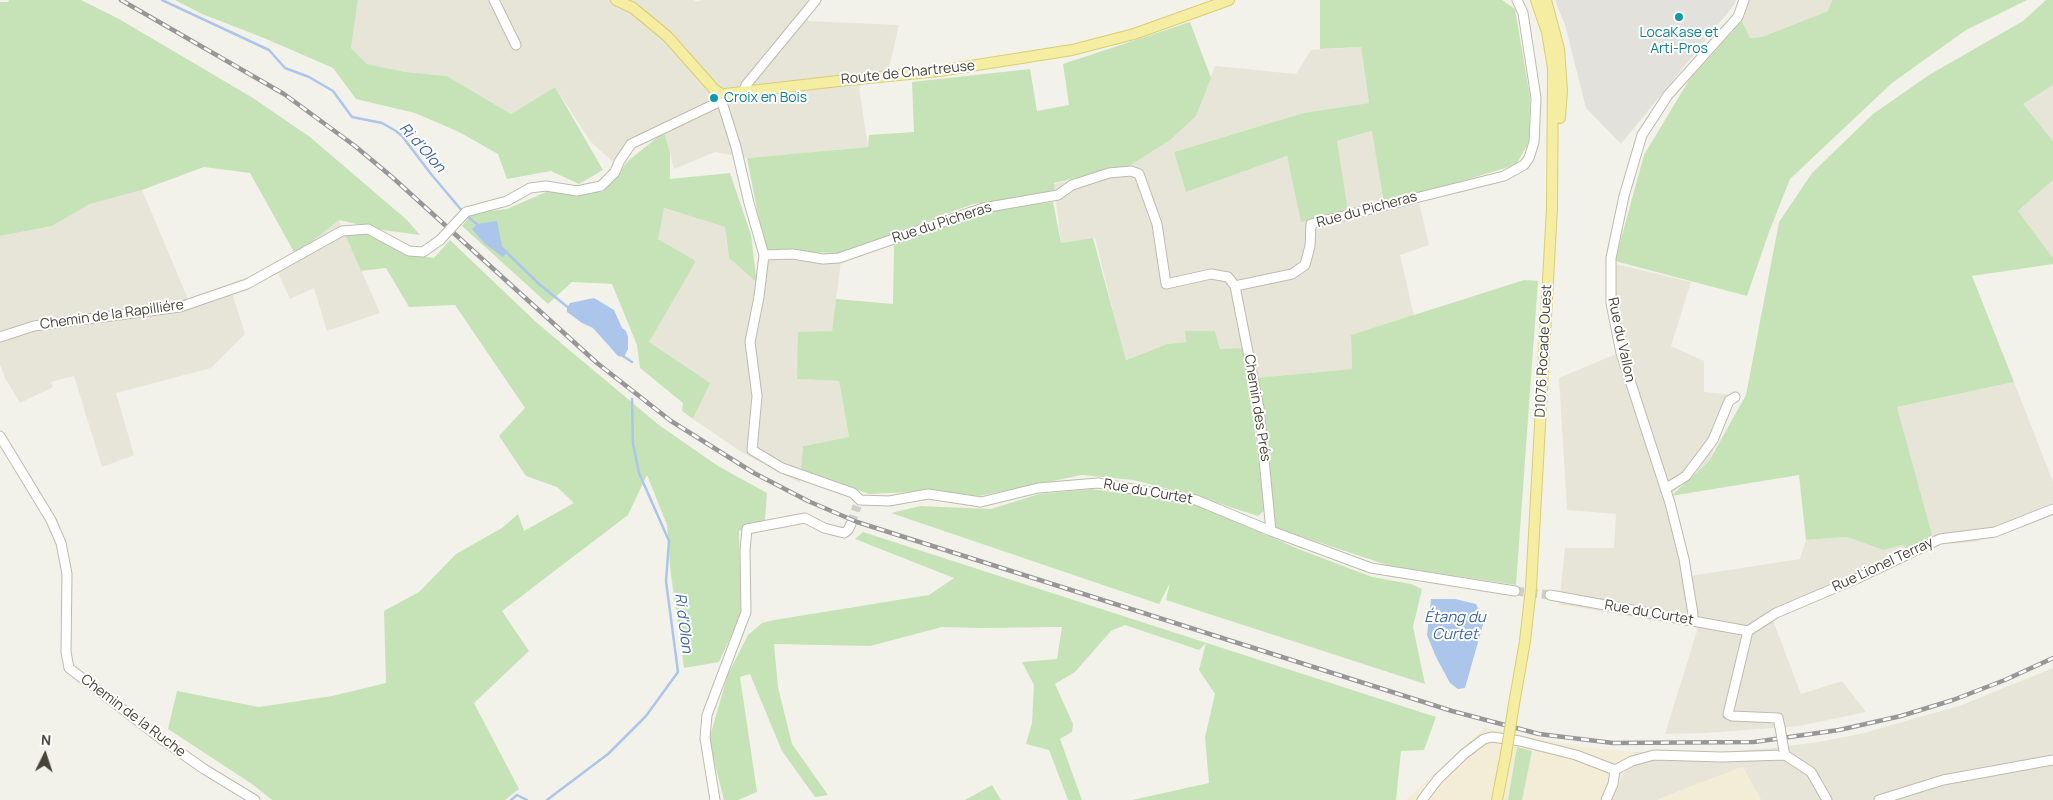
<!DOCTYPE html>
<html>
<head>
<meta charset="utf-8">
<style>
  body { margin:0 }
  #map { position:relative; width:2053px; height:800px; overflow:hidden; background:#f3f2ea; font-family:Manrope,sans-serif }
  canvas { display:block }
  .north { position:absolute; left:20px; top:730px; width:50px; height:50px; -webkit-text-stroke:4px #fff; paint-order:stroke; rotate:4deg; font-size:14px; font-weight:700; line-height:20px; text-align:center; color:#464438 }
  .north::after { content:''; display:block; margin:auto; width:18px; height:22px; background:#464438; clip-path:polygon(50% 0,100% 100%,50% 72%,0 100%) }
</style>
</head>
<body>
<div id="map">
<canvas width="2053" height="800"></canvas>
<div class="north">N</div>
</div>
<script>
const g = document.querySelector('canvas').getContext('2d');
g.lineJoin = 'round';
function paint(path, color) { g.fillStyle = color; g.fill(path, 'evenodd'); }
const poly = rows => new Path2D(rows.map(r => 'M' + r).join(''));
function stroke(path, color, width, dash) { g.strokeStyle = color; g.lineWidth = width; g.lineCap = dash ? 'butt' : 'round'; g.setLineDash(dash || []); g.stroke(path); }
function drawText(font, color, halo, rows, align = 'center') {
  g.font = font + ' Manrope,sans-serif'; g.lineWidth = 4; g.setLineDash([]); g.textBaseline = 'middle'; g.strokeStyle = halo; g.fillStyle = color; for (const [text, x, y, turn = 0] of rows) {
    g.save(); g.translate(x, y); g.rotate((+turn || 0) * Math.PI / 180); g.textAlign = isNaN(turn) ? turn : align; if (halo) g.strokeText(text, 0, 0); g.fillText(text, 0, 0); g.restore();
  }
}
paint(poly([
  [358,0,694,0,696,2,702,0,807,0,809,1,808,21,899,25,889,68,859,87,868,147,747,158,715,152,674,169,664,132,612,161,591,142,555,87,511,114,447,76,406,72,367,64,351,48],
  [1748,0,1832,0,1828,11,1762,37,1750,38,1742,21],
  [1361,47,1369,103,1303,113,1174,152,1186,192,1287,156,1302,222,1337,141,1373,131,1384,207,1418,198,1429,245,1400,255,1414,316,1351,335,1352,369,1255,378,1244,348,1220,350,1215,331,1185,332,1186,342,1167,344,1125,360,1095,238,1061,243,1054,184,1129,166,1196,116,1215,66,1296,74,1311,50],
  [2053,85,2053,141,2022,104],
  [2053,180,2053,258,2018,211],
  [142,190,188,299,257,274,304,248,339,220,380,313,327,331,314,288,290,299,278,273,232,293,245,334,211,368,116,393,134,455,102,467,74,376,51,382,53,387,20,403,5,378,0,364,0,236,52,226,90,204],
  [663,208,725,227,729,258,759,285,764,252,842,253,832,331,797,379,839,381,849,437,803,446,800,483,743,453,693,419,709,383,648,342,696,261,657,239],
  [1615,264,1691,282,1671,346,1704,361,1704,392,1736,395,1709,461,1671,494,1690,576,1800,559,1806,540,1847,537,1883,550,1903,545,1910,552,1772,618,1801,694,1842,681,1866,712,1799,726,1706,733,1665,734,1698,628,1559,604,1565,548,1614,548,1616,514,1567,510,1559,378,1623,351,1616,306],
  [2014,382,2053,482,2053,511,1976,542,1934,545,1897,407],
  [2053,668,2053,800,1761,800,1742,767,1657,800,1612,800,1617,786,1635,752,1721,752,1773,748,1819,742,1864,733,1962,705]
]), '#e7e5d8');
paint(poly([
  [1484,728,1583,747,1635,752,1617,786,1612,800,1406,800],
  [1743,767,1761,800,1657,800,1696,784]
]), '#f3ecd7');
paint(poly([
  [1555,0,1736,0,1734,5,1621,144,1586,108,1565,25]
]), '#e3e1db');
paint(poly([
  [9,0,81,0,119,19,253,98,310,137,407,220,420,235,382,230,339,220,304,248,294,252,250,173,204,167,142,190,90,204,52,226,0,236,0,2,8,2],
  [175,0,358,0,351,48,367,64,406,72,447,76,511,114,555,87,603,170,579,184,551,171,507,179,498,154,459,132,415,113,356,99,333,68,264,38,202,14],
  [1320,0,1502,0,1515,9,1530,97,1529,142,1516,165,1384,204,1372,131,1337,141,1348,212,1301,222,1287,156,1186,192,1174,152,1303,113,1369,103,1361,47,1320,49],
  [1832,0,2027,0,1966,30,1892,83,1790,179,1769,232,1747,296,1615,261,1644,155,1689,80,1742,21,1750,38,1762,37,1828,11],
  [2046,0,2053,0,2053,85,2023,104,2053,141,2053,180,2018,211,2053,258,2053,264,1972,276,2014,382,1897,407,1932,535,1910,552,1903,545,1883,550,1847,537,1806,540,1799,475,1671,496,1709,461,1746,395,1779,222,1812,173,1873,114,1929,75,2023,21],
  [1190,22,1211,78,1196,116,1170,140,1129,166,1054,183,1055,193,973,204,842,253,765,251,747,158,868,147,869,135,914,132,912,82,1030,69,1037,111,1069,105,1063,64],
  [664,132,670,153,670,179,730,173,751,235,757,283,729,258,725,227,664,208,658,239,696,261,649,342,710,383,693,419,682,411,683,403,640,368,637,345,612,284,572,282,548,304,462,226,473,213,507,209,546,192,603,192,628,161],
  [1053,202,1061,243,1093,238,1126,360,1167,344,1186,342,1185,331,1215,331,1220,349,1244,348,1265,510,1258,516,1193,495,1133,480,1082,475,979,496,933,491,869,494,801,469,803,446,849,437,839,381,797,379,798,332,832,331,836,299,893,304,894,245,967,213],
  [345,234,367,234,413,255,434,258,450,240,537,323,659,425,718,466,767,493,765,520,739,531,741,615,719,662,684,668,670,567,667,525,647,475,628,515,502,611,529,651,474,703,519,789,505,800,272,800,252,784,168,729,177,691,259,707,332,696,386,683,384,611,419,592,456,554,502,528,518,514,524,531,574,503,557,487,526,476,499,436,525,408,455,305,409,307,386,268,361,271],
  [1524,280,1538,281,1516,585,1390,566,1276,528,1255,378,1352,369,1351,335],
  [1091,489,1187,501,1301,550,1372,577,1411,584,1422,589,1413,627,1425,684,1166,600,1170,583,1159,604,891,513,920,506,991,509,1039,494],
  [863,532,1436,717,1424,750,1401,751,1396,800,1132,800,1209,783,1205,737,1215,694,1199,670,1206,643,1199,650,1125,625,1111,631,1075,672,1055,684,1073,724,1072,732,1060,739,1082,800,1068,800,1049,750,1026,744,1032,723,1034,685,1022,662,1057,659,1062,627,980,628,942,627,870,646,774,644,778,687,792,744,828,795,815,797,782,751,750,674,740,677,757,792,738,800,724,800,709,740,728,674,748,635,762,623,774,620,929,595,954,578,855,539],
  [1517,747,1532,751,1522,800,1508,800],
  [992,785,1001,800,965,800]
]), '#c6e3b7');
paint(poly([
  [497,221,502,246,507,251,503,257,485,244,472,229,477,224],
  [594,298,614,310,622,328,626,331,628,337,628,349,624,357,618,356,593,328,582,323,567,312,567,308,570,303],
  [1431,599,1455,599,1476,604,1484,621,1465,688,1458,689,1450,683,1436,657,1427,635]
]), '#acc5ea');
stroke(poly([
  [162,0,269,50,285,68,309,77,333,91,352,117,382,123,396,131,402,136,431,174,463,212],
  [467,216,478,225],
  [505,251,539,284,570,309],
  [623,356,632,362],
  [511,800,517,795,527,800],
  [547,800,608,754,646,716,678,672,666,581,669,541,639,473,633,444,632,399]
]), '#acc5ea', 2.5);
stroke(poly([
  [851,524,857,506],
  [1515,591,1550,595]
]), '#d0cfc6', 9, [9, 4.5]);
const minor = poly([
  [494,0,516,45],
  [744,91,746,85,816,0],
  [721,94,721,99,736,147,749,203,764,255,759,297,750,342,757,396,752,450,782,468,853,493,860,500],
  [466,212,507,201,530,188,546,186,577,191,601,186,615,172,619,162,631,144,721,101],
  [764,255,793,254,823,259,839,258,983,208,1058,195,1072,185,1109,173,1131,171,1139,174,1157,224,1166,284,1211,274,1228,277,1235,286,1259,408,1271,531],
  [1235,286,1292,274,1305,265,1310,246,1311,224,1504,176,1524,165,1529,158,1534,142,1536,98,1523,13,1517,0],
  [0,337,34,326,180,307,247,284,342,231,368,229,409,251,423,252,440,240],
  [0,436,51,520,61,543,67,574,66,652,69,668,160,738,204,769,255,800],
  [1665,489,1686,476,1713,440,1729,401,1735,397],
  [860,500,889,501,928,494,981,502,1038,488,1098,483,1196,500,1271,531,1371,568,1515,591],
  [1550,595,1748,631],
  [1692,621,1693,614,1684,559,1670,503,1621,353,1611,303,1611,258,1624,196,1642,135,1668,95,1738,17,1744,0],
  [1748,631,1776,613,1856,579,1940,539,1995,532,2053,509],
  [1748,631,1728,714,1732,716,1778,718,1780,727],
  [1784,751,1785,755,1811,772,1827,800],
  [1615,770,1632,761,1654,755,1722,757,1785,755],
  [715,800,705,738,707,715,746,612,745,551,747,529,805,518,824,528,844,533,848,530,851,524],
  [1422,800,1438,779,1464,754,1484,739,1492,737,1520,741,1576,755,1615,770],
  [1606,800,1613,784,1615,770],
  [1879,800,1943,780,2053,760]
]);
const major = poly([
  [616,0,633,8,667,36,714,89,721,94,725,94,838,81,939,71,1072,50,1134,34,1229,0],
  [1546,0,1559,49,1562,91,1560,118],
  [1514,704,1525,641,1531,588,1552,208,1553,68,1547,32,1536,0],
  [1497,800,1506,754]
]);
stroke(minor, '#bebbad', 11);
stroke(major, '#d9ce72', 12);
stroke(minor, '#fff', 9);
stroke(major, '#f5eda1', 10);
const rail = poly([
  [121,0,284,94,355,146,392,177,597,363,671,421,754,473,808,501,857,522,1452,711,1539,734,1613,743,1754,742,1839,730,1901,716,1953,700,2005,680,2053,658]
]);
stroke(rail, '#979797', 4.5);
stroke(rail, '#fff', 2.5, [8]);
const minorBridge = poly([
  [440,240,466,212],
  [1780,727,1784,751]
]);
const majorBridge = poly([
  [1506,754,1514,704]
]);
stroke(minorBridge, '#bebbad', 11, []);
stroke(majorBridge, '#d9ce72', 12, []);
stroke(minorBridge, '#fff', 9);
stroke(majorBridge, '#f5eda1', 10);
for (const [x, y, r, color] of [
  [1679,17,5,"#0f9aa8"],
  [714,98,5,"#0f9aa8"]
]) { const dot = new Path2D(); dot.arc(x, y, r, 0, 2 * Math.PI); g.fillStyle = color; g.fill(dot); stroke(dot, '#fff', 2); }
drawText('14px', '#0d838f', '#fff', [
  ["LocaKase et",1679,33],
  ["Arti-Pros",1679,49],
  ["Croix en Bois",724,98,"left"]
]);
drawText('14px', '#464438', '#fff', [
  ["Route de Chartreuse",908,73,-6],
  ["Rue du Picheras",1367,210,-15],
  ["Rue du Picheras",942,223,-18],
  ["Chemin de la Rapilliére",112,315,-8],
  ["Rue du Vallon",1621,340,78],
  ["D1076 Rocade Ouest",1544,351,-87],
  ["Chemin des Prés",1257,408,81],
  ["Rue du Curtet",1148,492,10],
  ["Rue Lionel Terray",1883,565,-25],
  ["Rue du Curtet",1649,613,10],
  ["Chemin de la Ruche",133,716,37]
]);
drawText('italic 15px', '#3b65a8', '#fff', [
  ["Ri d'Olon",422,148,48],
  ["Étang du",1455,618],
  ["Curtet",1455,635],
  ["Ri d'Olon",683,623,83]
]);
</script>
</body>
</html>
